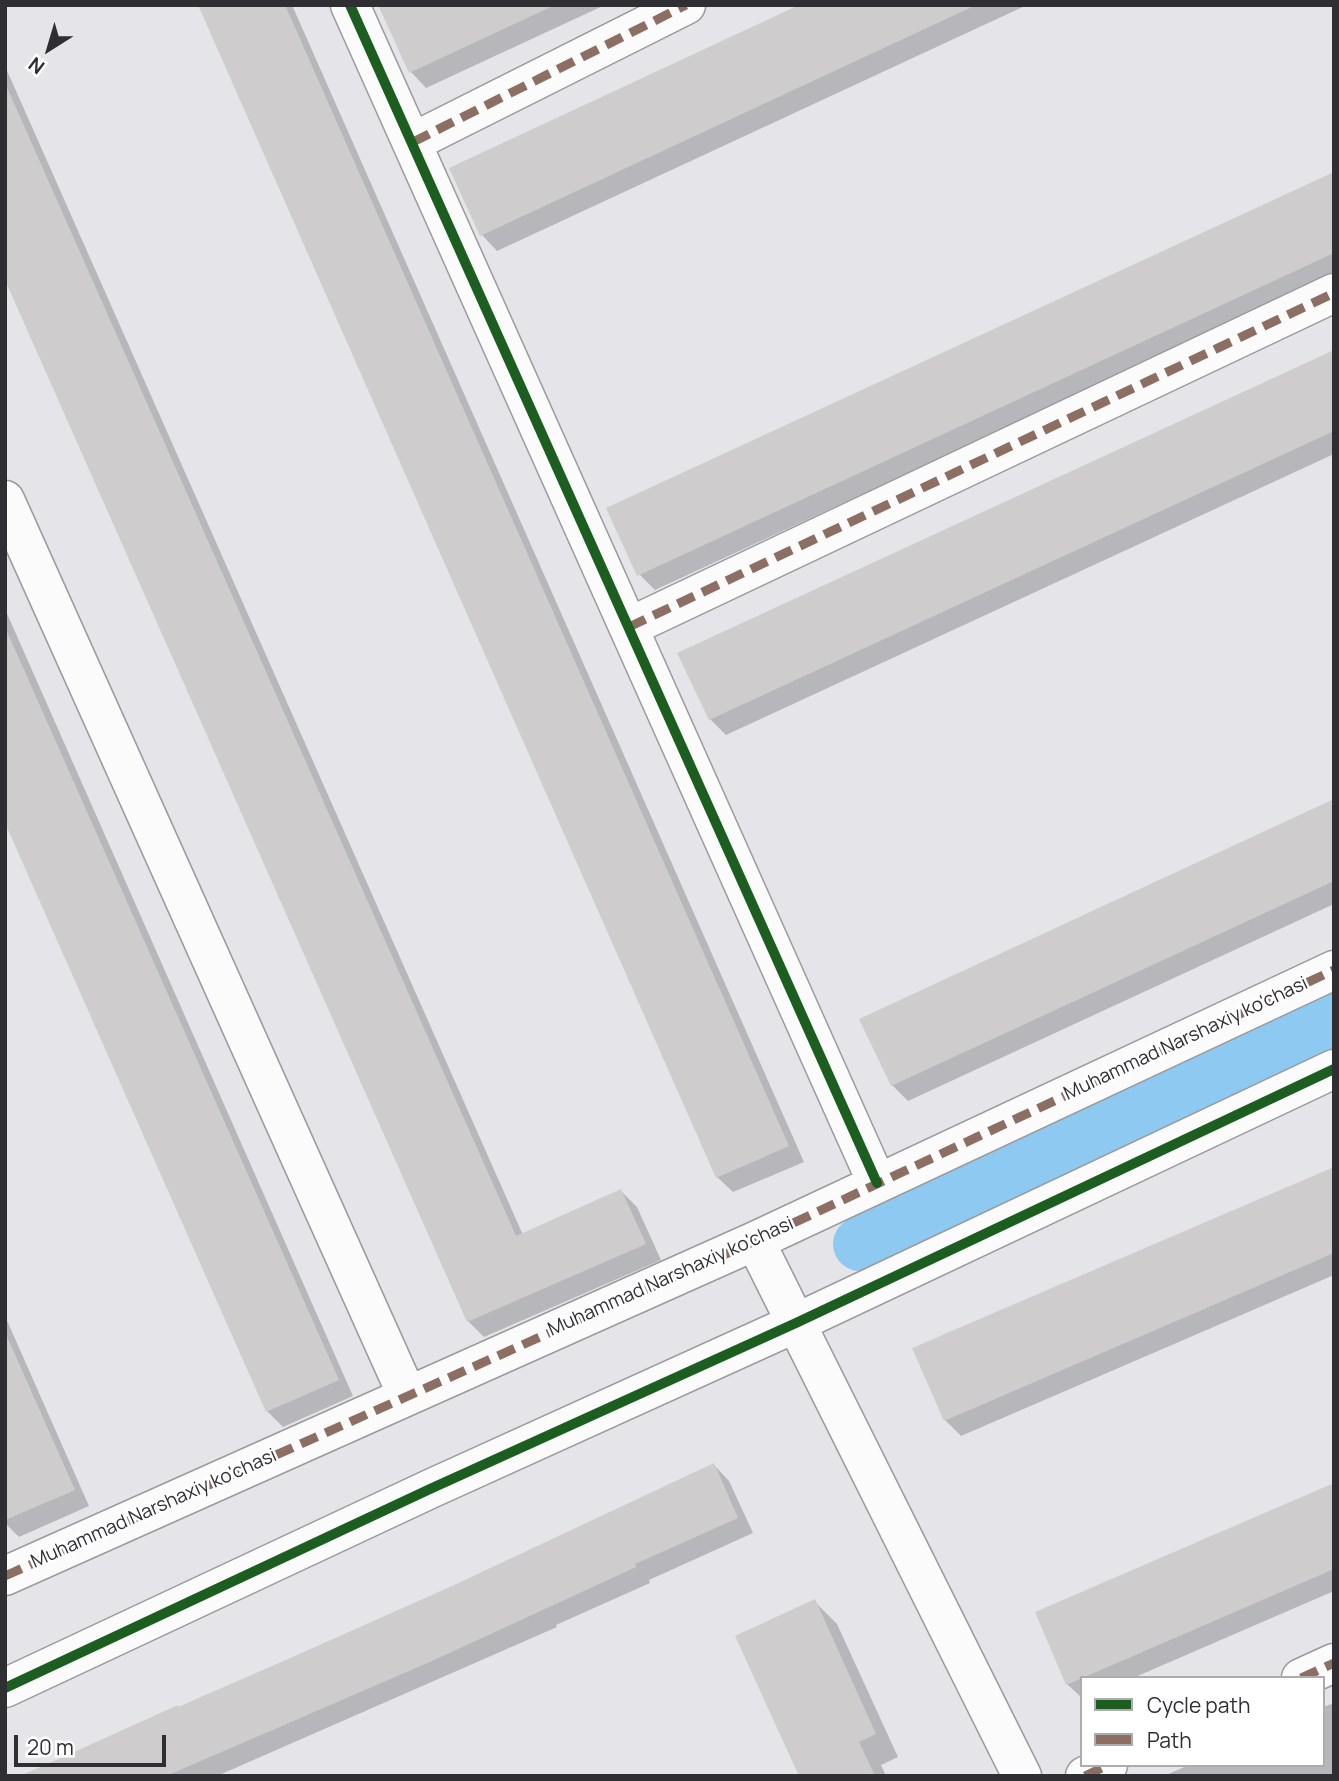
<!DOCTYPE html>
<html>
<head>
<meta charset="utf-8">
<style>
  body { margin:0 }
  #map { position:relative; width:1339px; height:1781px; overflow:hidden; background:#e5e4e9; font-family:Manrope,sans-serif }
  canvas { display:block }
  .frame { position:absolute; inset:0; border:7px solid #2f2e32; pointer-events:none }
  .legend { position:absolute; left:1080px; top:1676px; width:245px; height:91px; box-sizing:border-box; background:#fff; border:2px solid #acabad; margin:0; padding:9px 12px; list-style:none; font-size:21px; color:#2f2e32 }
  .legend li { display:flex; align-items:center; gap:14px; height:35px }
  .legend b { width:35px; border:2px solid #acabad }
  .north { position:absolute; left:14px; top:14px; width:70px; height:70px; -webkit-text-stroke:5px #fff; paint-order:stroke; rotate:217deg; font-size:19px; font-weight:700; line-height:28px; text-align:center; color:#2f2e32 }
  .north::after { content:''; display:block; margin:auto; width:24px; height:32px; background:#2f2e32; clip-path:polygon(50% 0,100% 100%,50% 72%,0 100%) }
  .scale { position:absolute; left:14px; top:1735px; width:152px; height:32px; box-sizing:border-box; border:4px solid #2f2e32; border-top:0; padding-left:9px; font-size:21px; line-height:24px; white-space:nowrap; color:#2f2e32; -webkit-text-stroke:5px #fff; paint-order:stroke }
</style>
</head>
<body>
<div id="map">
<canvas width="1339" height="1781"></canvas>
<div class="frame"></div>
<ul class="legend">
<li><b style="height:9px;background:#1b5e20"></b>Cycle path</li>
<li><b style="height:9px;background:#8d6e63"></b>Path</li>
</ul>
<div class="north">N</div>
<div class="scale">20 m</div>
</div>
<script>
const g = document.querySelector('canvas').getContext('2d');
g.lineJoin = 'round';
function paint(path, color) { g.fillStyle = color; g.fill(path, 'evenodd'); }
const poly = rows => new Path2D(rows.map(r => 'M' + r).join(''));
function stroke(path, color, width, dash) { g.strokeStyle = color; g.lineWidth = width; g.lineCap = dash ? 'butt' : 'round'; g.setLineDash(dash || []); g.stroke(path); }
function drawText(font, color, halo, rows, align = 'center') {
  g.font = font + ' Manrope,sans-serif'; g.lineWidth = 5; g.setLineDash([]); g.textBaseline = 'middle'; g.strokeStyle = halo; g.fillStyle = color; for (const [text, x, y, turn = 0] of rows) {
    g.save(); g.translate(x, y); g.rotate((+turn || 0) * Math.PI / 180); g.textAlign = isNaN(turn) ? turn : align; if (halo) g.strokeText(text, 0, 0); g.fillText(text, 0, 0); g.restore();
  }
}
paint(poly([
  [199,5,292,5,804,1162,733,1192,717,1177],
  [381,5,605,5,426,88,411,72],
  [804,5,1027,5,497,251,482,235],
  [5,66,523,1235,621,1191,637,1207,661,1260,484,1337,468,1321,5,276],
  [1334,173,1334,276,655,590,639,574],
  [1334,351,1334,454,726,735,710,719],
  [5,609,353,1396,283,1427,267,1411,5,819],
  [1334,801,1334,904,908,1101,892,1085],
  [1334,1169,1334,1275,961,1436,945,1420],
  [5,1316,89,1506,19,1537,5,1523],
  [714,1465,729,1481,753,1533,649,1580,650,1583,556,1625,557,1627,217,1776,20,1776,289,1661,453,1588],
  [1334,1485,1334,1591,1133,1678,1082,1678,1082,1698,1067,1684],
  [814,1601,837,1624,898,1757,881,1765,886,1776,801,1776],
  [1334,1703,1334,1776,1164,1776,1189,1765,1323,1765,1323,1707]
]), '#0003');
stroke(poly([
  [860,1244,1334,1019]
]), '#8dc9f0', 54);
paint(poly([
  [198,5,285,5,789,1146,716,1178],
  [378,5,555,5,409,73],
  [799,5,976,5,480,236,449,168],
  [5,83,516,1236,621,1189,646,1244,467,1322,5,280],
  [1334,172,1334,253,637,576,606,508],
  [1334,350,1334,431,709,720,677,653],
  [5,627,339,1380,266,1412,5,823],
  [1334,799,1334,881,891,1086,859,1019],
  [1334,1167,1334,1253,944,1421,912,1348],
  [5,1332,75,1490,5,1520],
  [714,1463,738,1518,635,1564,636,1567,432,1661,166,1776,21,1776,178,1705,178,1707,288,1659,452,1586],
  [1334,1483,1334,1569,1066,1685,1035,1612],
  [815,1599,876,1734,859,1742,875,1776,799,1776,735,1636]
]), '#cfccce');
const minor = poly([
  [350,5,877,1183],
  [413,142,686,5],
  [5,500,407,1395],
  [629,627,1334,293],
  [755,1241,1022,1776],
  [5,1576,755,1241,1334,970],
  [1301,1678,1334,1663],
  [5,1688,430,1489,796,1323,1334,1069],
  [1085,1776,1108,1765]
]);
stroke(minor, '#9a999d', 41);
stroke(minor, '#fbfbfc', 38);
stroke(poly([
  [413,142,686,5],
  [629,627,1334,293],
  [5,1576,755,1241,1334,970],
  [1301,1678,1334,1663],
  [1085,1776,1108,1765]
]), '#8d6e63', 9, [18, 9]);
stroke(poly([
  [350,5,877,1183],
  [5,1688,430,1489,796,1323,1334,1069]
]), '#1b5e20', 10);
drawText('19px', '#2f2e32', '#fff', [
  ["Muhammad Narshaxiy ko'chasi",1186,1039,-25],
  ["Muhammad Narshaxiy ko'chasi",671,1277,-24],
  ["Muhammad Narshaxiy ko'chasi",154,1509,-24]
]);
</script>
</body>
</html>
